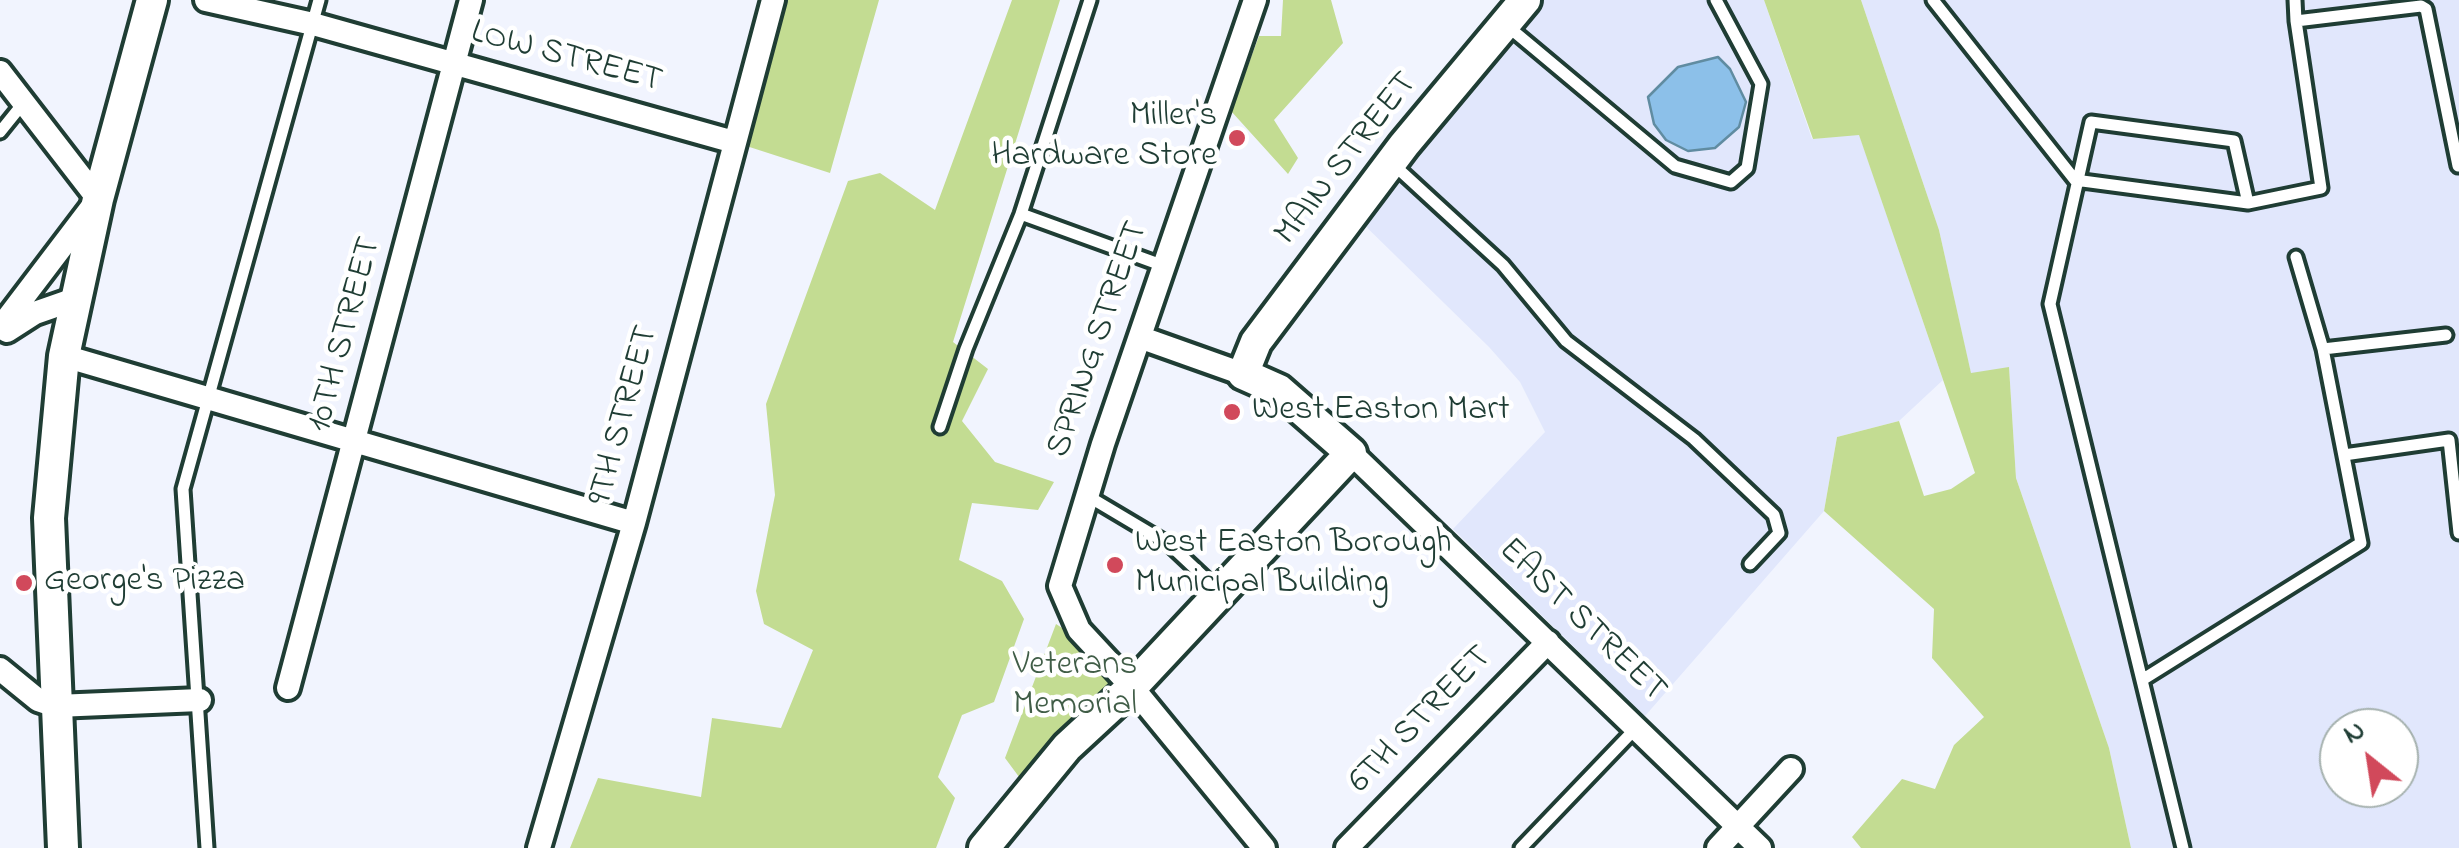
<!DOCTYPE html>
<html>
<head>
<meta charset="utf-8">
<style>
  body { margin:0 }
  #map { position:relative; width:2459px; height:848px; overflow:hidden; background:#f1f4fe; font-family:"Indie Flower",sans-serif }
  canvas { display:block }
  .north { position:absolute; left:2319px; top:708px; width:100px; height:100px; box-sizing:border-box; background:#fff; border:2px solid #a5b1ae; border-radius:50%; rotate:330deg; font-size:28px; font-weight:700; line-height:40px; text-align:center; color:#1f3d34 }
  .north::after { content:''; display:block; margin:auto; width:35px; height:45px; background:#d1495b; clip-path:polygon(50% 0,100% 100%,50% 72%,0 100%) }
</style>
</head>
<body>
<div id="map">
<canvas width="2459" height="848"></canvas>
<div class="north">N</div>
</div>
<script>
const g = document.querySelector('canvas').getContext('2d');
g.lineJoin = 'round';
function paint(path, color) { g.fillStyle = color; g.fill(path, 'evenodd'); }
const poly = rows => new Path2D(rows.map(r => 'M' + r).join(''));
function stroke(path, color, width, dash) { g.strokeStyle = color; g.lineWidth = width; g.lineCap = dash ? 'butt' : 'round'; g.setLineDash(dash || []); g.stroke(path); }
function drawText(font, color, halo, rows, align = 'center') {
  g.font = font + ' "Indie Flower",sans-serif'; g.lineWidth = 9; g.setLineDash([]); g.textBaseline = 'middle'; g.strokeStyle = halo; g.fillStyle = color; for (const [text, x, y, turn = 0] of rows) {
    g.save(); g.translate(x, y); g.rotate((+turn || 0) * Math.PI / 180); g.textAlign = isNaN(turn) ? turn : align; if (halo) g.strokeText(text, 0, 0); g.fillText(text, 0, 0); g.restore();
  }
}
paint(poly([
  [1539,0,1764,0,1812,139,1859,134,1943,380,1899,421,1837,437,1824,511,1645,716,1453,529,1545,432,1520,382,1489,347,1351,212],
  [1861,0,2459,0,2459,848,2131,848,2109,748,2016,478,2009,368,1971,374,1939,230],
  [2339,728,2399,728,2399,788,2339,788]
]), '#e1e7fc');
paint(poly([
  [773,0,879,0,830,173,734,142],
  [1012,0,1060,0,953,342,988,369,962,421,995,462,1054,482,1038,510,972,503,959,560,1002,581,1024,619,994,702,962,715,938,777,955,798,936,848,570,848,598,778,701,797,712,718,781,728,813,650,764,624,756,591,775,495,766,404,848,181,880,173,935,210],
  [1283,0,1331,0,1343,43,1274,120,1298,158,1288,174,1231,111,1259,36,1281,36],
  [1764,0,1861,0,1939,230,1971,373,2009,367,2016,478,2109,748,2131,848,1861,848,1852,837,1902,779,1935,789,1954,745,1984,717,1932,658,1934,609,1824,511,1837,437,1899,421,1924,496,1951,489,1975,473,1859,135,1813,139],
  [1056,624,1099,652,1132,687,1028,789,1005,758]
]), '#c3dc92');
const water = poly([
  [1718,57,1730,69,1746,102,1739,127,1715,148,1688,151,1666,140,1654,124,1648,97,1678,67,1718,57]
]);
paint(water, '#8cc0e9');
stroke(water, '#608ca1', 2.5);
const lane = poly([
  [1933,0,2075,180,2248,203],
  [2295,0,2296,21,2421,6,2426,9,2458,166],
  [1505,24,1675,166,1731,182,1747,168,1761,84,1716,0],
  [0,132,25,101],
  [1394,165,1503,265,1566,341,1694,439,1774,515,1779,533,1750,564],
  [1021,214,1164,266],
  [2296,257,2323,349],
  [940,427,966,349,1021,214,1090,0],
  [2344,455,2449,440,2459,533],
  [1086,495,1170,545,1220,592],
  [2142,680,2361,543,2323,349,2446,335],
  [207,848,183,489,319,0],
  [1521,848,1636,728],
  [2183,848,2050,304,2091,122,2234,141,2248,203,2321,188,2296,21]
]);
const street = poly([
  [206,0,313,24,734,142],
  [1255,0,1103,444,1060,586,1079,630,1132,687,1264,848],
  [0,72,98,199,0,328],
  [7,331,35,313,75,299],
  [1142,338,1243,374],
  [64,356,634,523],
  [1351,453,1760,848],
  [0,669,38,700,56,706,200,700],
  [288,688,471,0],
  [539,848,634,523,773,0],
  [1347,848,1548,642],
  [1718,848,1791,769]
]);
const secondary = poly([
  [63,848,49,518,64,356,98,199,152,0],
  [984,848,1067,747,1132,687,1351,453,1279,390,1243,374,1256,342,1404,145,1525,0]
]);
stroke(lane, '#1f3d34', 19);
stroke(street, '#1f3d34', 30);
stroke(secondary, '#1f3d34', 38);
stroke(lane, '#fff', 11);
stroke(street, '#fff', 22);
stroke(secondary, '#fff', 30);
for (const [x, y, r, color] of [
  [1237,138,10,"#d1495b"],
  [1232,412,10,"#d1495b"],
  [1115,565,10,"#d1495b"],
  [24,583,10,"#d1495b"]
]) { const dot = new Path2D(); dot.arc(x, y, r, 0, 2 * Math.PI); g.fillStyle = color; g.fill(dot); stroke(dot, '#fff', 4); }
drawText('35px', '#1f3d34', '#fff', [
  ["LOW STREET",566,59,15],
  ["MAIN STREET",1348,160,-52],
  ["10TH STREET",347,335,-75],
  ["SPRING STREET",1100,340,-71],
  ["9TH STREET",626,416,-75],
  ["EAST STREET",1581,622,44],
  ["6TH STREET",1422,721,-46]
]);
drawText('35px', '#1f3d34', '#fff', [
  ["Miller's",1217,118,"right"],
  ["Hardware Store",1217,158,"right"],
  ["West Easton Mart",1252,412],
  ["West Easton Borough",1135,545],
  ["Municipal Building",1135,585],
  ["George's Pizza",44,583]
], 'left');
drawText('35px', '#405d47', '#fff', [
  ["Veterans",1075,667],
  ["Memorial",1075,707]
]);
</script>
</body>
</html>
